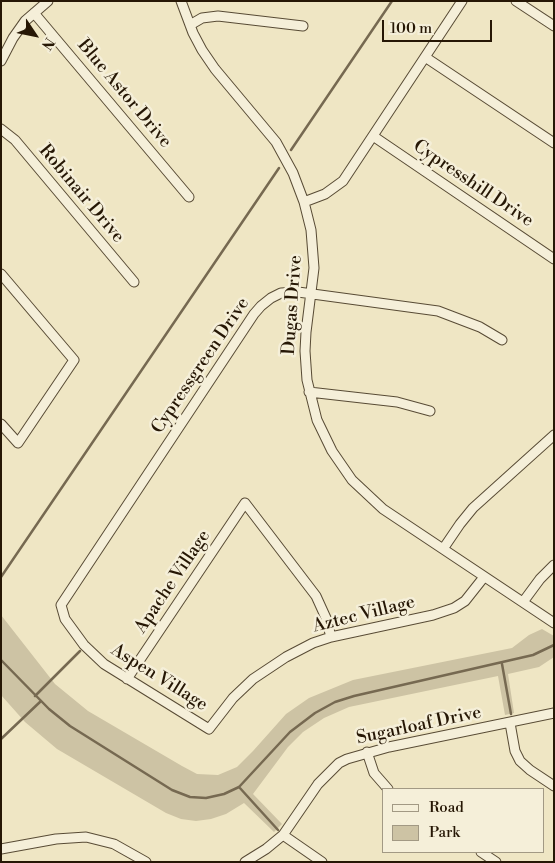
<!DOCTYPE html>
<html>
<head>
<meta charset="utf-8">
<style>
  body { margin:0 }
  #map { position:relative; width:555px; height:863px; overflow:hidden; background:#efe6c4; font-family:"Libre Bodoni",serif }
  canvas { display:block }
  .frame { position:absolute; inset:0; border:2px solid #261705; pointer-events:none }
  .legend { position:absolute; left:382px; top:788px; width:162px; height:65px; box-sizing:border-box; background:#f5efd9; border:1px solid #a29984; margin:0; padding:6px 9px; list-style:none; font-size:15px; color:#261705 }
  .legend li { display:flex; align-items:center; gap:10px; height:25px }
  .legend b { width:25px; border:1px solid #a29984 }
  .north { position:absolute; left:10px; top:10px; width:50px; height:50px; -webkit-text-stroke:4px #f5efd9; paint-order:stroke; rotate:124deg; font-size:14px; font-weight:700; line-height:20px; text-align:center; color:#261705 }
  .north::after { content:''; display:block; margin:auto; width:18px; height:22px; background:#261705; clip-path:polygon(50% 0,100% 100%,50% 72%,0 100%) }
  .scale { position:absolute; left:382px; top:20px; width:110px; height:22px; box-sizing:border-box; border:2px solid #261705; border-top:0; padding-left:6px; font-size:15px; line-height:18px; white-space:nowrap; color:#261705; -webkit-text-stroke:4px #f5efd9; paint-order:stroke }
</style>
</head>
<body>
<div id="map">
<canvas width="555" height="863"></canvas>
<div class="frame"></div>
<ul class="legend">
<li><b style="height:6px;background:#f5efd9"></b>Road</li>
<li><b style="height:14px;background:#cdc3a4"></b>Park</li>
</ul>
<div class="north">N</div>
<div class="scale">100 m</div>
</div>
<script>
const g = document.querySelector('canvas').getContext('2d');
g.lineJoin = 'round';
function paint(path, color) { g.fillStyle = color; g.fill(path, 'evenodd'); }
const poly = rows => new Path2D(rows.map(r => 'M' + r).join(''));
function stroke(path, color, width, dash) { g.strokeStyle = color; g.lineWidth = width; g.lineCap = dash ? 'butt' : 'round'; g.setLineDash(dash || []); g.stroke(path); }
function drawText(font, color, halo, rows, align = 'center') {
  g.font = font + ' "Libre Bodoni",serif'; g.lineWidth = 5; g.setLineDash([]); g.textBaseline = 'middle'; g.strokeStyle = halo; g.fillStyle = color; for (const [text, x, y, turn = 0] of rows) {
    g.save(); g.translate(x, y); g.rotate((+turn || 0) * Math.PI / 180); g.textAlign = isNaN(turn) ? turn : align; if (halo) g.strokeText(text, 0, 0); g.fillText(text, 0, 0); g.restore();
  }
}
paint(poly([
  [1,615,55,684,88,711,182,766,197,774,218,775,237,767,253,751,286,714,309,698,353,680,512,648,529,635,542,629,554,636,554,657,539,667,508,674,514,713,505,715,498,676,349,707,324,718,303,732,288,747,253,794,282,824,274,832,244,803,226,814,211,819,196,821,181,819,166,813,57,749,25,722,1,695]
]), '#cdc3a4');
stroke(poly([
  [291,150,392,1],
  [1,577,279,168],
  [1,660,49,709,70,726,172,790,190,797,206,798,224,794,239,787,290,732,315,713,335,702,354,696,533,655,554,645],
  [502,664,511,714],
  [35,696,80,651],
  [1,739,41,701],
  [239,787,278,830]
]), '#766951', 2.5);
const minor = poly([
  [181,1,193,33,202,50,215,69,276,142,293,173,304,202,311,230,314,268,306,332,305,351,307,380,317,420,332,451,352,480,383,509,554,623],
  [516,1,554,26],
  [34,13,189,197],
  [190,25,202,18,218,16,303,26],
  [425,57,554,143],
  [1,61,13,38,25,21,48,1],
  [1,129,15,140,134,282],
  [373,136,554,259],
  [304,202,325,194,343,181,462,1],
  [1,274,74,360,18,443,1,424],
  [309,392,397,402,430,411],
  [443,549,460,524,473,508,554,435],
  [484,577,465,601,454,608,433,615,331,637,313,643,286,657,253,679,233,698,209,729,104,664,84,645,65,619,61,605,254,314,261,306,271,298,281,293,298,292,438,311,480,327,502,340],
  [523,602,540,579,554,565],
  [127,679,245,503,316,596,326,618,331,637],
  [510,723,515,751,520,761,530,770,554,786],
  [367,752,374,773,388,789],
  [283,835,322,862],
  [1,849,56,839,86,837,114,844,146,862],
  [481,852,496,862],
  [245,862,266,849,283,835,318,784,339,763,347,759,389,747,554,713]
]);
stroke(minor, '#584b35', 11);
stroke(minor, '#f5efd9', 9);
drawText('18px', '#261705', '#f5efd9', [
  ["Blue Astor Drive",124,94,50],
  ["Cypresshill Drive",473,184,34],
  ["Robinair Drive",81,194,50],
  ["Dugas Drive",293,305,-86],
  ["Cypressgreen Drive",201,366,-56],
  ["Apache Village",173,582,-56],
  ["Aztec Village",364,615,-14],
  ["Aspen Village",159,678,32],
  ["Sugarloaf Drive",419,726,-12]
]);
</script>
</body>
</html>
